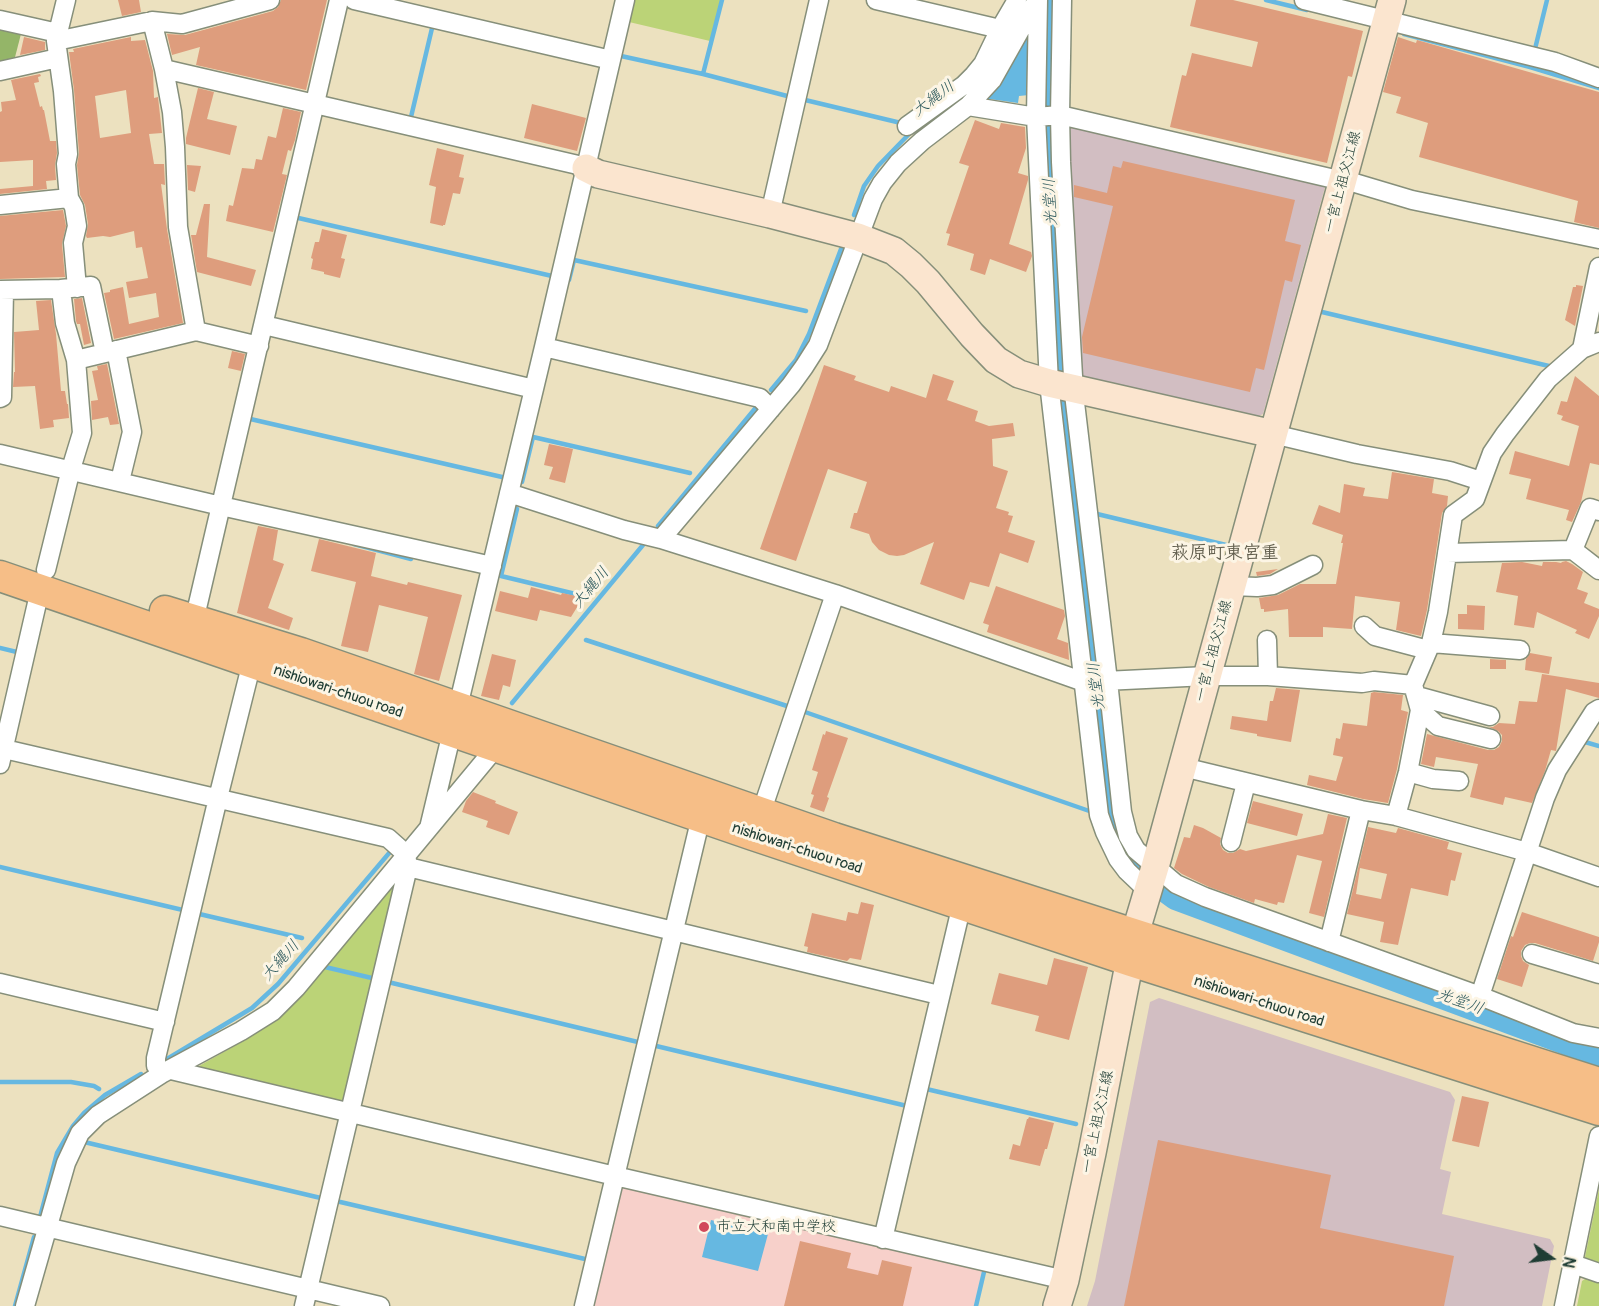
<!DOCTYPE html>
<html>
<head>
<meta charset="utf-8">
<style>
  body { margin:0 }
  #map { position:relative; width:1599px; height:1306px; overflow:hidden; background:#ece1bf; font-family:Pangolin,sans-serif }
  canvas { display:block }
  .north { position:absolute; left:1521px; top:1228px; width:60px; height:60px; -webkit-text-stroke:4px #fcf5e5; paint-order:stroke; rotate:104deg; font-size:16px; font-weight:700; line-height:24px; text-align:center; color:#1f3d34 }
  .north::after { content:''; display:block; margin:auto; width:21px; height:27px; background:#1f3d34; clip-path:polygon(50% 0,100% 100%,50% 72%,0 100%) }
</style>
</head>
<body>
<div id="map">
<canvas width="1599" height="1306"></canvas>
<div class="north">N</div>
</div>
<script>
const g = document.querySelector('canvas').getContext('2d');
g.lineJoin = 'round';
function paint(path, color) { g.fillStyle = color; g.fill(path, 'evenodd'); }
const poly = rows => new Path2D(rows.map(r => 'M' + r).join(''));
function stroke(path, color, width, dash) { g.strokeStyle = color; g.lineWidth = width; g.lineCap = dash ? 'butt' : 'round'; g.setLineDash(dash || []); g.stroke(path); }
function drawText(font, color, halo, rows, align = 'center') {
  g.font = font + ' Pangolin,"Klee One",sans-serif'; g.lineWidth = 6; g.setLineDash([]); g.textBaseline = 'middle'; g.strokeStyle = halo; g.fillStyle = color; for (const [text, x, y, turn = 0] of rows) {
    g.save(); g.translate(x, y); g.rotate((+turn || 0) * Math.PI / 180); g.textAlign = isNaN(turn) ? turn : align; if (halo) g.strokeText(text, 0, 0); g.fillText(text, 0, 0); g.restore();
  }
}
paint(poly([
  [618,1184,982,1270,974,1306,589,1306]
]), '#f7d0ca');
paint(poly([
  [1064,121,1322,181,1325,187,1263,414,1255,418,1081,376],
  [1159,998,1450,1092,1455,1100,1440,1169,1451,1172,1442,1214,1550,1239,1554,1246,1542,1306,1087,1306,1095,1281,1150,1002]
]), '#d2bec2');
paint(poly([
  [634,0,721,0,710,41,629,22],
  [401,871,376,978,321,965],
  [319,967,376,981,345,1106,192,1070,245,1040,273,1017],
  [1599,1189,1599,1266,1584,1262],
  [1588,1277,1599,1280,1599,1306,1577,1306,1582,1281]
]), '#bbd377');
paint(poly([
  [0,25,22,30,13,65,0,68]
]), '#94b568');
paint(poly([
  [1028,34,1029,95,1019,96,1018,103,982,98],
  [711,1220,768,1234,758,1271,702,1257]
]), '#66b8e1');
stroke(poly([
  [1266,0,1307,10],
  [1404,34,1530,67,1599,88],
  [1534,53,1547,0],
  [621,56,703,74,791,97],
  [703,74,722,0],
  [801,99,901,123],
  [411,117,433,24],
  [854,215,864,186,878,166,911,132],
  [294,217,552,276],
  [569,280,574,260,806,311],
  [1322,312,1553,367],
  [771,390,796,360,809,334,841,249],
  [246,418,502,477],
  [522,482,533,437,690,473],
  [517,509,501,576,588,597],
  [1093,513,1226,545],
  [658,526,758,405],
  [354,544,411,559,412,555,415,556],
  [586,640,790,707],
  [0,648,21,653],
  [512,703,643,545],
  [805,712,1095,813],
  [1585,742,1599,746],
  [0,867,187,911],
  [195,913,302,938],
  [325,967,376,979],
  [389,978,388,982,642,1043],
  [652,1045,907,1106],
  [167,1059,252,1008,278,984,390,852],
  [0,1082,71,1082,94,1086,99,1089],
  [922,1088,1076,1124],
  [80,1141,325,1199],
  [336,1201,585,1259],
  [40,1217,57,1153,73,1126,84,1113,105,1095,141,1074],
  [15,1306,34,1237],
  [976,1306,984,1272]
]), '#66b8e1', 4.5);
stroke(poly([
  [1048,0,1046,125,1055,259,1058,332,1063,406,1069,468,1094,654,1112,812,1120,844,1146,874,1176,896,1599,1053]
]), '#66b8e1', 28);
paint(poly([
  [118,0,139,0,141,12,122,16],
  [281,0,327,0,306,90,196,65,200,47,172,55,167,34,185,35,273,11,278,7],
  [1196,0,1233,0,1363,31,1352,77,1348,76,1327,163,1170,127,1182,75,1186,76,1192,53,1252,67,1258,42,1190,26],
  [24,37,45,42,45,50,20,55],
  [131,37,131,41,145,40,153,71,154,98,158,97,162,133,149,134,154,164,164,164,165,185,161,184,167,229,183,323,114,339,104,293,110,292,110,290,123,287,129,324,159,317,156,293,129,298,126,282,148,278,142,247,136,248,134,231,110,237,103,236,87,238,86,236,88,224,85,205,80,195,77,165,79,153,74,90,69,52,74,52,73,49],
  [126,90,131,133,100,138,95,96],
  [1398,37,1416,43,1417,40,1599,92,1599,228,1574,222,1578,201,1419,157,1428,123,1396,113,1401,97,1383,92],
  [40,74,41,76,38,77,39,82,34,83,40,107,42,106,43,110,44,110,50,141,56,141,57,153,55,165,56,180,46,181,47,189,0,194,0,189,33,186,33,160,0,162,0,112,2,111,1,102,16,100,11,80],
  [198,88,214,92,207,119,237,126,230,155,186,144,186,138],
  [532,104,586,118,577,151,524,138],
  [283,108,301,112,295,140,291,151,288,150,282,174,287,175,273,232,226,221,229,205,233,206,242,168,254,169,256,159,262,160,268,136,276,138],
  [975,120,999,129,1001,123,1025,127,1026,148,1018,173,1028,176,1028,180,1009,244,1031,252,1032,256,1026,272,990,259,985,275,970,270,974,254,947,245,950,234,946,233,969,166,959,163],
  [437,148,464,155,459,177,464,178,460,194,453,193,445,225,443,225,443,226,430,223,436,187,429,185],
  [1123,161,1295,200,1285,241,1301,245,1292,282,1285,280,1264,370,1256,368,1250,392,1083,353,1082,337,1113,206,1074,197,1074,185,1107,193,1113,166,1121,168],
  [187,165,201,166,195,192,188,190],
  [204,204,210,204,207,257,256,270,251,286,197,272,191,235,196,235],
  [63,210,66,226,62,244,65,277,0,279,0,216],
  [322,229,347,235,341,258,345,259,340,278,324,274,324,272,311,269,313,259,311,258,315,242,319,242],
  [1576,285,1583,286,1575,326,1565,320,1573,287,1576,287],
  [82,298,91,343,84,345,80,324,77,324,76,321,74,299],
  [51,300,56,334,61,391,65,391,67,404,68,404,69,418,53,420,54,427,40,429,35,386,13,387,14,372,15,372,14,332,39,330,36,301],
  [232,351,245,354,241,371,228,368],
  [107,364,119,424,110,425,108,417,92,420,91,401,98,400,92,371,98,370,97,366],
  [824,365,856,376,854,380,889,392,891,386,926,398,933,374,954,381,947,400,978,411,975,421,989,426,1013,423,1015,436,992,439,993,466,1008,471,996,508,1009,512,1008,515,1013,516,1008,532,1035,541,1028,563,1000,553,989,587,970,582,964,600,920,584,934,542,904,555,897,556,889,555,879,550,872,542,869,534,850,528,854,513,857,513,867,482,828,469,796,561,760,549],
  [1575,376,1599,396,1599,465,1590,463,1581,502,1572,522,1566,520,1569,510,1526,499,1531,479,1509,474,1515,451,1569,466,1579,426,1561,420,1563,416,1557,414,1561,401,1567,402],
  [549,444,573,449,565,483,549,479,553,467,544,465],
  [1392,472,1434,479,1432,493,1448,496,1447,506,1442,513,1427,610,1421,636,1396,630,1400,602,1355,596,1352,629,1323,627,1323,637,1289,637,1288,609,1264,612,1264,609,1261,609,1259,598,1278,595,1300,584,1336,584,1343,543,1341,543,1343,535,1312,524,1319,505,1340,513,1344,484,1365,488,1363,496,1388,499],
  [258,526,278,530,273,560,284,564,268,608,293,618,289,630,237,613],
  [319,539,376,553,371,576,407,585,408,582,462,595,439,681,414,674,428,617,379,605,368,652,341,646,356,582,311,571],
  [1566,561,1572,564,1583,572,1577,589,1588,593,1584,603,1599,609,1599,616,1589,639,1575,633,1577,630,1537,612,1534,628,1514,625,1518,596,1496,592,1502,563,1522,562,1542,566,1543,562,1556,562,1561,563,1562,562],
  [1278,569,1270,574,1257,576,1256,572],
  [996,586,1064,610,1065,616,1057,639,1068,643,1069,660,987,632,989,625,983,623],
  [531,587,561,595,562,593,576,596,574,603,579,604,571,617,540,610,537,621,495,611,500,591,528,598],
  [1467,605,1485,606,1484,630,1458,629,1458,614,1467,614],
  [1530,653,1552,657,1549,674,1525,670,1526,659],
  [492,654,516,660,510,687,503,685,499,700,481,696],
  [1490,659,1506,660,1506,669,1490,669],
  [1542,674,1599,683,1599,698,1566,689,1556,751,1551,750,1545,771,1532,803,1505,797,1503,805,1470,797,1478,764,1436,757,1434,767,1421,764,1427,734,1488,750,1494,750,1499,747,1502,741,1502,735,1498,731,1489,727,1493,727,1499,723,1515,724,1519,701,1537,702],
  [1276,688,1300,690,1291,742,1257,736,1257,734,1230,729,1232,716,1267,721,1270,701,1273,701],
  [1374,692,1403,695,1401,710,1408,712,1397,769,1388,803,1363,799,1307,785,1309,775,1336,781,1343,757,1333,755,1336,738,1340,739,1343,723,1367,726,1371,693],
  [826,731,848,738,827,797,829,798,824,812,810,807,814,795,811,794,818,772,812,770,823,734,825,735],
  [473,792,496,801,495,803,518,812,509,835,486,827,488,821,462,812,466,801],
  [1253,801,1303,814,1297,836,1247,823],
  [1328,814,1347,818,1324,917,1309,913,1322,861,1297,855,1284,903,1278,902,1277,905,1255,899,1254,903,1209,887,1182,874,1174,868,1184,837,1190,838,1194,825,1203,828,1221,838,1220,844,1223,850,1228,853,1233,853,1240,849,1246,851,1323,834],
  [1368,827,1396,833,1398,828,1449,842,1447,849,1462,853,1455,881,1451,880,1448,896,1411,888,1398,945,1380,942,1384,922,1347,914],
  [1360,868,1387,874,1381,899,1356,894],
  [861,902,874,905,861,960,850,958,847,961,807,952,808,947,804,946,812,913,846,921,848,912,858,914],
  [1522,912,1599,937,1599,942,1593,961,1535,943,1530,943,1525,945,1521,951,1521,956,1523,961,1529,965,1522,987,1497,979,1511,936,1513,937],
  [1054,958,1088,967,1069,1040,1035,1031,1039,1016,991,1004,999,973,1047,985],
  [1462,1096,1489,1102,1479,1147,1452,1141],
  [1029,1117,1054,1123,1047,1149,1045,1149,1040,1166,1009,1159,1013,1144,1020,1146,1027,1119,1028,1119],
  [1158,1140,1331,1175,1320,1228,1454,1256,1444,1306,1124,1306],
  [800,1241,851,1253,847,1268,878,1275,882,1260,912,1267,903,1306,784,1306]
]), '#de9d7d');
const street = poly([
  [66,0,56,41,63,91,68,154,66,164,69,198,74,207,77,226,73,243,77,288],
  [354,0,611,60],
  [876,0,1000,29],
  [1038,0,1036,117,1049,383,1099,815,1105,832,1118,859,1127,871,1148,891],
  [1062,0,1060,115,1061,162,1074,394,1108,681,1122,812,1128,836,1136,850,1176,884,1205,897,1480,996,1573,1033,1599,1038],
  [1304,0,1555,62,1599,78],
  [0,20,58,33],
  [152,21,182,24,270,0],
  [164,69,578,165,586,168],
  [0,71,58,58],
  [968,106,1036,117,1060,115,1330,178,1355,183,1412,200,1599,239],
  [907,126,964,85,974,75,983,64,1000,29,1017,0],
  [0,205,69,198],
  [770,214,819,0],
  [61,289,65,323,76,360],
  [0,290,61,289,91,286,105,353],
  [264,325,534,389],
  [196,331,259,346],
  [544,347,760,398,771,409],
  [1582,349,1599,267],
  [116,350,132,432,120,481],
  [0,398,2,397,4,290],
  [1273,434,1357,454,1450,471,1481,481],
  [0,454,221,506,492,566],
  [509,493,624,530,661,539,835,594,1084,682,1207,676,1268,676,1362,683,1374,681,1413,685],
  [661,539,791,385,804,367,818,345,873,199,882,183,898,163,922,141,968,106,992,80,1037,0],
  [1573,550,1590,508,1599,511],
  [1447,553,1573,550,1599,570],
  [46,570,71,469,82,433,76,360,196,331,178,227,175,147,172,112,164,69,152,21,56,41],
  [1232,586,1257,587,1273,585,1313,565],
  [194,621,339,0],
  [1364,626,1375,636,1428,650],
  [1267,640,1268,676],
  [1431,643,1520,650],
  [1417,696,1490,716],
  [1420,710,1438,726,1491,739],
  [0,748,388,838,406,854,408,867,939,995],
  [0,764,40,590],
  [1183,767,1361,810,1396,816,1527,852,1599,877],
  [1408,772,1433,779,1459,781],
  [761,813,835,594],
  [1396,816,1408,772,1420,710,1413,685,1431,643,1438,612,1453,515,1475,499,1492,453,1505,434,1548,379,1582,349,1599,342],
  [429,828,544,347,625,0],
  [1231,842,1246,783],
  [1329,942,1361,810],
  [1532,954,1599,974],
  [0,983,165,1022],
  [1480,996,1545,798,1557,770,1594,712,1599,709],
  [171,1070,615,1176,1065,1280],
  [163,1073,156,1066,156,1058,218,798,252,662],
  [0,1216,380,1306],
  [883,1239,962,904],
  [1573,1264,1599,1273],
  [25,1306,66,1163,80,1133,98,1115,163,1073,241,1031,273,1011,296,988,497,746],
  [304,1306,408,867],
  [584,1306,701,817],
  [1564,1306,1599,1136]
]);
const secondary = poly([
  [586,168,598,174,770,214,858,237,894,251,911,265,928,282,972,335,996,360,1019,374,1049,383,1273,434],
  [1057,1306,1065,1280,1092,1153,1135,934,1155,867,1392,0]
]);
const primary = poly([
  [0,576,753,835,1131,961,1599,1110],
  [165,611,301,653,834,838,1599,1083]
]);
stroke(street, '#868f7a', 21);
stroke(secondary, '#868f7a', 30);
stroke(primary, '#868f7a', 33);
stroke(street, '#fff', 18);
stroke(secondary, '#fbe5cf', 27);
stroke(primary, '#f6be87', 30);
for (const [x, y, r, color] of [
  [704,1227,6,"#d1495b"]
]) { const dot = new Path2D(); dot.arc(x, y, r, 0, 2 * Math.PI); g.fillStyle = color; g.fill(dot); stroke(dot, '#fcf5e5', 2); }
drawText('15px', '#1f3d34', '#fcf5e5', [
  ["一宮上祖父江線",1343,182,-75],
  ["一宮上祖父江線",1214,651,-75],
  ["nishiowari-chuou road",338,692,19],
  ["nishiowari-chuou road",797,849,18],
  ["nishiowari-chuou road",1259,1002,18],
  ["一宮上祖父江線",1098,1122,-78]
]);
drawText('15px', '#1f3d34', '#fcf5e5', [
  ["市立大和南中学校",716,1227]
], 'left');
drawText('italic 16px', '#315c5f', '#fcf5e5', [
  ["大縄川",934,99,-37],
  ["光堂川",1051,202,-93],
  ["大縄川",591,588,-50],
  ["光堂川",1097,686,-97],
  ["大縄川",281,961,-48],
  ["光堂川",1460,1002,20]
]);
drawText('bold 18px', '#625f4e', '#fcf5e5', [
  ["萩原町東宮重",1225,553]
]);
</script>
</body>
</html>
